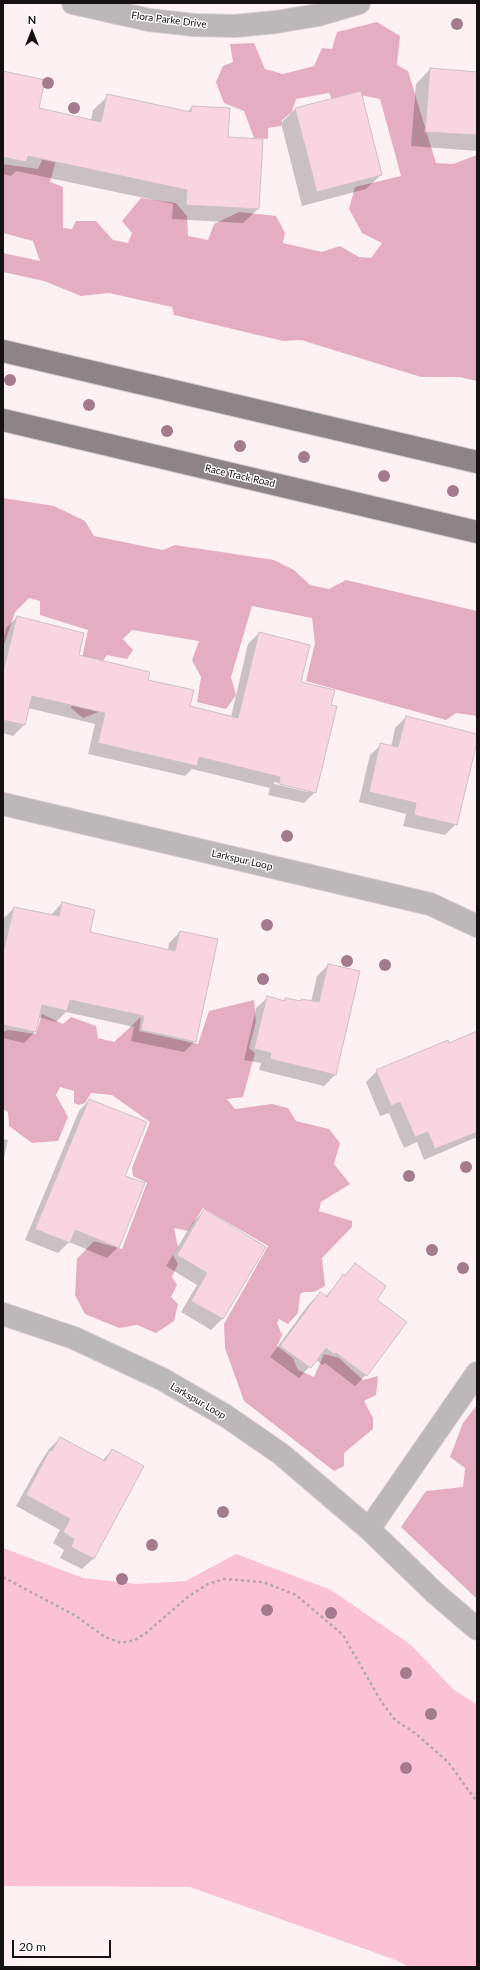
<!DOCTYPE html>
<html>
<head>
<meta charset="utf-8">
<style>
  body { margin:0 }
  #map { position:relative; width:480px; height:1970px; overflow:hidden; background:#fdf1f4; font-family:Lato,sans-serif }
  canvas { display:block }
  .frame { position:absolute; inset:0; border:4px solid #151112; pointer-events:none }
  .north { position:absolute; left:12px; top:12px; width:40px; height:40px; -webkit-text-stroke:3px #fff; paint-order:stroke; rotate:0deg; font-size:11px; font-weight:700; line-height:16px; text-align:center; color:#151112 }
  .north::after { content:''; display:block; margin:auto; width:14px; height:18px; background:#151112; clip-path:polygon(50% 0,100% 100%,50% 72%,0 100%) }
  .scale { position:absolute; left:12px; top:1940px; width:99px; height:18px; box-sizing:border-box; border:2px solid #151112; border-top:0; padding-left:5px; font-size:12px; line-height:14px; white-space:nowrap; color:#151112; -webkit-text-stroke:3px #fff; paint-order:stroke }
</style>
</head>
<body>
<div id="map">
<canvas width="480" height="1970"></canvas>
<div class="frame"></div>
<div class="north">N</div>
<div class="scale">20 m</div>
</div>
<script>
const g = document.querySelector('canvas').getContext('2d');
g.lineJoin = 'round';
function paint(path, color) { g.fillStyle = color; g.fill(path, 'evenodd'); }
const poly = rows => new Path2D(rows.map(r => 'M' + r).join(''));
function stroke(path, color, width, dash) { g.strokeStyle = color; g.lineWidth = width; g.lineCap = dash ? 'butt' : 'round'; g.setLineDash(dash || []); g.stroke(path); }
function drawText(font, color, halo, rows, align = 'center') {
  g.font = font + ' Lato,sans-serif'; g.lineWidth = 3; g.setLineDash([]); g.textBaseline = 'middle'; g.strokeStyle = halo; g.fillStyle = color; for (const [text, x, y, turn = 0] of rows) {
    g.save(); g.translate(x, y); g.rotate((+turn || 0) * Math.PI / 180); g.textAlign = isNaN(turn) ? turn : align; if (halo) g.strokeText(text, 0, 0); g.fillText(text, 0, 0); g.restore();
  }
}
paint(poly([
  [3,1548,83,1578,137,1584,186,1581,236,1554,331,1590,411,1645,453,1689,477,1705,477,1967,409,1967,396,1960,190,1887,3,1886]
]), '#fbc2d6');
paint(poly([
  [377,22,400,36,397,65,408,71,436,163,453,164,477,155,477,381,459,377,421,377,301,340,283,341,174,315,172,307,109,293,81,296,44,281,3,272,3,253,40,261,33,241,3,233,3,164,38,169,45,154,57,157,50,182,63,187,63,228,72,229,76,221,96,221,113,240,128,243,132,233,122,221,141,198,176,203,187,216,188,236,208,240,214,224,239,212,276,216,285,233,283,243,322,252,340,246,359,257,371,258,382,243,362,233,349,209,355,187,401,176,380,99,350,93,347,106,336,108,329,93,296,99,292,112,282,120,281,126,268,128,268,139,254,138,244,111,224,103,216,82,223,66,233,62,230,44,254,43,265,69,283,74,314,66,322,48,332,49,337,32],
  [3,498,54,506,85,521,94,536,163,550,175,545,274,560,294,570,310,585,329,589,346,580,477,611,477,716,456,713,446,720,306,681,315,643,312,618,252,606,231,677,236,695,226,709,197,702,201,677,192,660,199,641,132,630,123,639,133,650,127,659,107,655,88,681,101,711,83,718,71,708,88,630,40,615,40,601,29,598,15,612,3,648],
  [254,1000,256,1022,249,1048,255,1053,243,1097,227,1099,235,1109,272,1104,288,1108,296,1121,329,1129,340,1143,334,1164,350,1184,321,1202,319,1211,352,1221,352,1227,322,1258,325,1286,314,1292,304,1292,300,1294,298,1313,288,1324,279,1319,277,1323,282,1335,277,1346,293,1358,298,1370,314,1377,324,1354,339,1358,363,1380,378,1376,376,1395,364,1401,373,1418,373,1429,344,1453,344,1466,334,1471,244,1401,225,1348,224,1324,268,1246,203,1208,188,1231,174,1228,178,1247,173,1255,178,1264,172,1277,177,1285,171,1297,178,1304,174,1321,156,1333,137,1325,119,1328,85,1314,75,1295,77,1259,94,1241,122,1249,147,1183,133,1176,132,1168,150,1122,112,1095,91,1093,85,1103,79,1105,74,1103,74,1091,60,1087,56,1095,68,1117,58,1141,32,1143,9,1126,8,1112,3,1109,3,1032,8,1030,36,1034,42,1014,63,1024,71,1017,96,1026,98,1038,114,1042,141,1017,139,1031,198,1044,209,1011],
  [477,1405,477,1598,476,1598,401,1527,426,1491,463,1487,465,1468,450,1457,463,1423]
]), '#e5adc1');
paint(poly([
  [430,69,477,73,477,151,411,146,416,84],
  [3,72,38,109,91,120,93,110,108,96,187,112,192,107,227,138,258,209,243,223,172,219,173,204,16,171,11,176,3,174],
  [296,108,381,175,366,189,302,206,281,123],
  [17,617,78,656,146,680,189,706,231,717,248,644,259,633,299,683,315,792,304,803,268,795,270,788,192,769,185,776,88,754,95,724,28,708,24,725,13,736,3,733,3,640,6,628],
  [274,782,308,790,308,792,274,784],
  [406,717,477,735,456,824,445,835,403,826,406,814,359,802,370,755,381,745,391,747,395,728],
  [62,903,89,933,168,950,169,943,180,932,195,1041,184,1052,131,1041,134,1027,66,1012,56,1022,38,1017,35,1032,24,1043,3,1038,3,919,14,908,51,915],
  [328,965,335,1075,324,1086,259,1070,261,1063,244,1060,256,1008,267,998,283,1001,286,999,299,1002,301,1000,311,1002,317,976],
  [477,1032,477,1137,424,1160,417,1142,404,1148,389,1113,380,1116,366,1082,377,1071],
  [89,1100,124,1176,118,1247,107,1258,69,1242,58,1253,25,1240,79,1111],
  [3,1139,8,1140,3,1162],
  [204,1211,265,1247,222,1319,211,1330,181,1312,197,1285,166,1266,193,1222],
  [355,1264,375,1300,366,1375,355,1386,325,1363,323,1365,316,1360,299,1378,270,1357,309,1304,320,1293,325,1297],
  [60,1438,102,1461,112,1450,93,1559,82,1569,60,1558,64,1550,53,1543,60,1530,16,1506,40,1463,49,1449]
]), '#0003');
const building = poly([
  [430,68,477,72,477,135,425,132,430,68],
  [3,71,45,80,39,108,101,122,107,94,191,112,192,106,230,108,228,137,263,139,259,209,186,205,187,190,28,156,26,162,3,157,3,71],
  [361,91,382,175,317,192,295,108,361,91],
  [17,616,84,633,79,655,150,672,148,680,194,690,190,706,238,718,259,632,310,645,301,682,335,690,331,705,337,706,316,793,279,784,280,777,199,757,197,766,98,743,105,713,32,696,25,725,3,720,3,672,17,616],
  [406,716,477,734,477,742,457,825,414,815,416,803,369,792,380,743,398,747,406,716],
  [62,902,95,910,90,932,175,951,180,931,218,939,196,1042,141,1030,144,1016,70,1000,67,1011,42,1005,36,1032,3,1025,3,953,14,907,59,916,62,902],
  [328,964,360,971,336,1075,270,1059,271,1053,254,1049,267,996,285,1001,285,998,301,1001,301,999,319,1002,328,964],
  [477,1031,477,1132,435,1149,428,1132,415,1137,400,1102,391,1106,376,1070,448,1040,449,1043,477,1031],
  [89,1099,147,1122,125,1176,145,1183,119,1248,75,1230,70,1243,35,1229,89,1099],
  [204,1209,266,1247,223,1319,191,1301,207,1273,177,1255,204,1209],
  [355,1263,386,1286,377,1300,407,1322,367,1376,336,1353,335,1355,326,1348,311,1368,280,1346,320,1292,327,1297,343,1274,345,1276,355,1263],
  [60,1437,105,1461,112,1449,144,1466,94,1559,71,1547,74,1539,63,1532,70,1519,26,1495,50,1450,52,1451,60,1437]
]);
paint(building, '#f8d5e1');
stroke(building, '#ccc1c4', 1);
const street = poly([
  [73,3,149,20,194,25,235,26,276,22,318,15,359,3],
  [3,804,430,904,477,926],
  [3,1314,74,1338,162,1379,226,1416,281,1454,369,1529,435,1593,477,1629],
  [369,1529,477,1373]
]);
const primary = poly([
  [3,351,477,462],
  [3,420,477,532]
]);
stroke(street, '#d8cdd0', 24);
stroke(primary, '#d8cdd0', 24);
stroke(poly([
  [3,1577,76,1616,105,1637,121,1643,135,1640,146,1633,189,1596,208,1584,224,1579,263,1582,296,1595,343,1635,381,1701,395,1720,415,1733,448,1762,477,1802]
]), '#b2a8ab', 2.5, [3, 3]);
stroke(street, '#bcb7b9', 22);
stroke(primary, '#8d8487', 22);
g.fillStyle = '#a47b8c';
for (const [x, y] of [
  [457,24],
  [48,83],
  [74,108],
  [10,380],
  [89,405],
  [167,431],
  [240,446],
  [304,457],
  [384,476],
  [453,491],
  [287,836],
  [267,925],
  [347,961],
  [385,965],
  [263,979],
  [466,1167],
  [409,1176],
  [432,1250],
  [463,1268],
  [223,1512],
  [152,1545],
  [122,1579],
  [267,1610],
  [331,1613],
  [406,1673],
  [431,1714],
  [406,1768]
]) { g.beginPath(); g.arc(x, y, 6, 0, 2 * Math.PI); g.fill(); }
drawText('10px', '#151112', '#fff', [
  ["Flora Parke Drive",169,20,7],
  ["Race Track Road",240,476,13],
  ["Larkspur Loop",242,860,13],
  ["Larkspur Loop",198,1401,30]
]);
</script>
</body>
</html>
